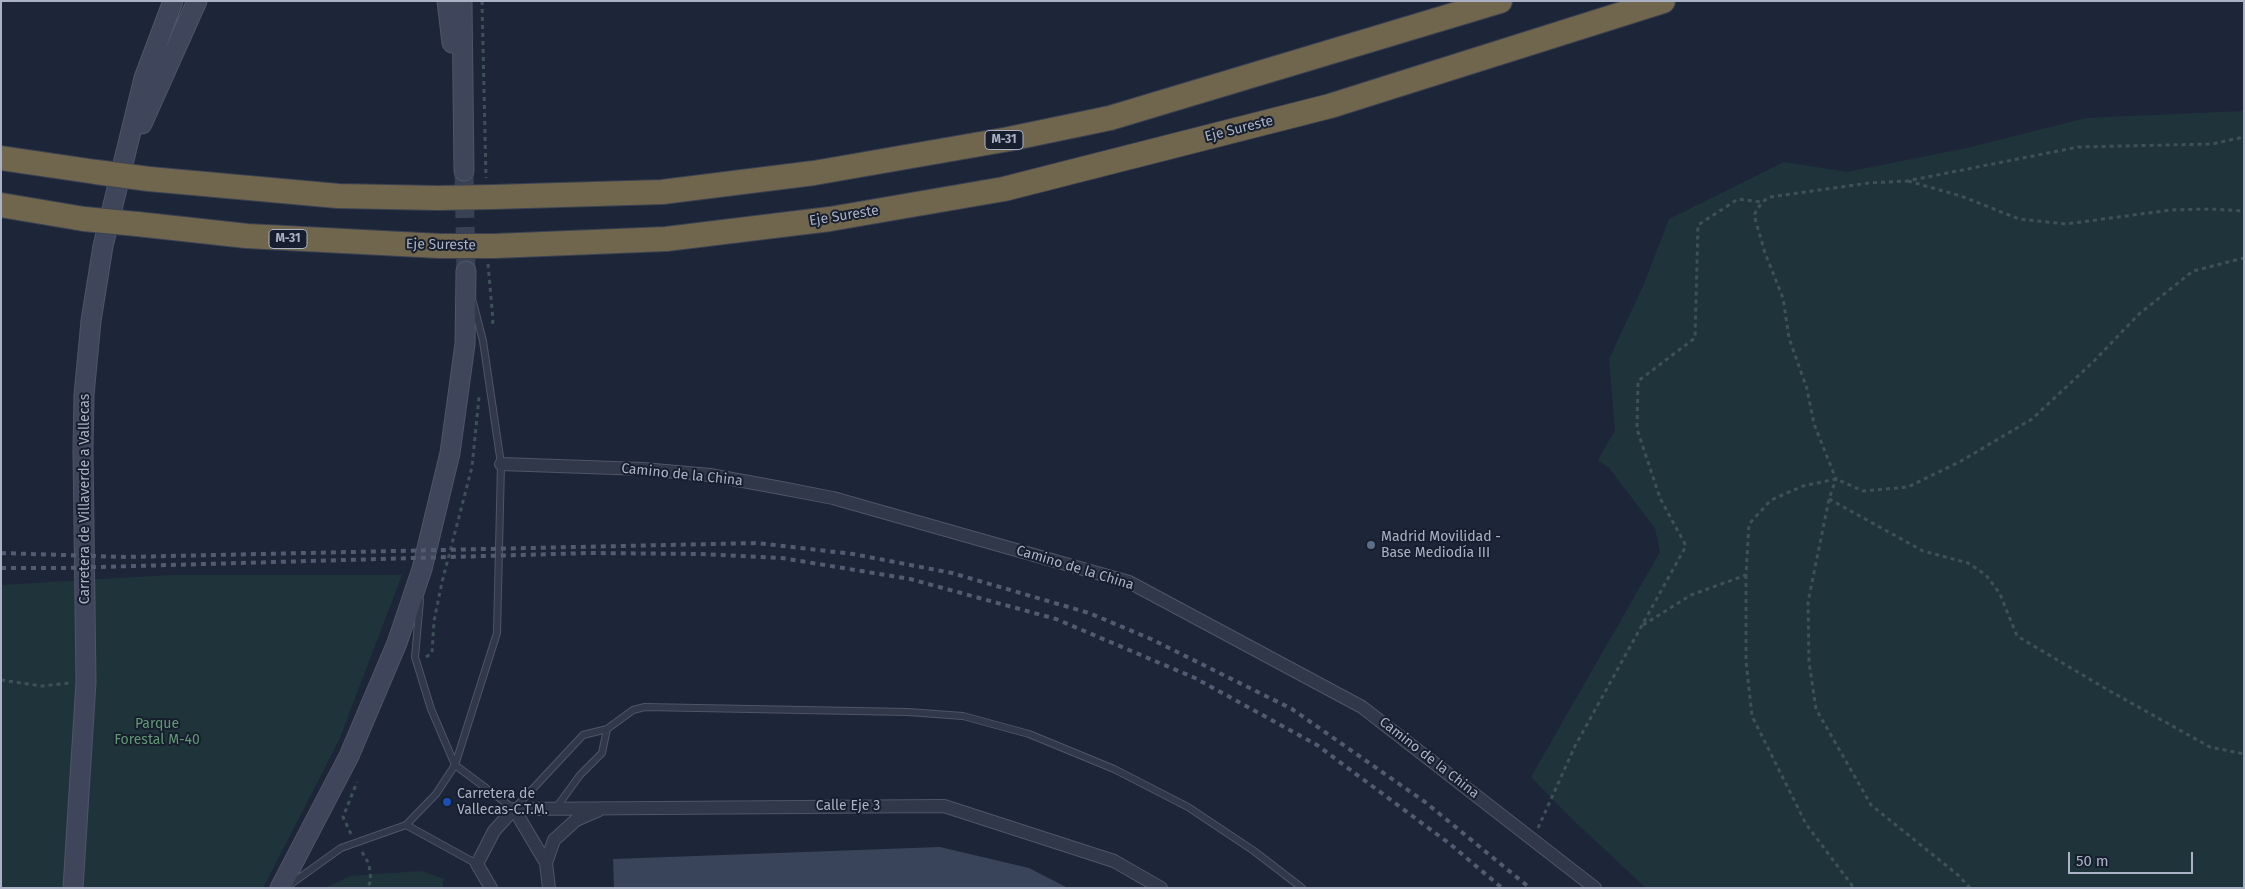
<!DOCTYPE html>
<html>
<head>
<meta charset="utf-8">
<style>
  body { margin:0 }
  #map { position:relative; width:2245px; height:889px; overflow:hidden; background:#1d2639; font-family:"Fira Sans",sans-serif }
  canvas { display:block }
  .frame { position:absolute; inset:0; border:2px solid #abb2c6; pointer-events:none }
  .scale { position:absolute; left:2068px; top:852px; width:125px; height:22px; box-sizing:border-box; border:2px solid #abb2c6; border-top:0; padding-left:6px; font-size:15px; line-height:18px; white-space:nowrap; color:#abb2c6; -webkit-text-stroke:4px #171e2d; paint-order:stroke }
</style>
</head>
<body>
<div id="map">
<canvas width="2245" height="889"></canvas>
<div class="frame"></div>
<div class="scale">50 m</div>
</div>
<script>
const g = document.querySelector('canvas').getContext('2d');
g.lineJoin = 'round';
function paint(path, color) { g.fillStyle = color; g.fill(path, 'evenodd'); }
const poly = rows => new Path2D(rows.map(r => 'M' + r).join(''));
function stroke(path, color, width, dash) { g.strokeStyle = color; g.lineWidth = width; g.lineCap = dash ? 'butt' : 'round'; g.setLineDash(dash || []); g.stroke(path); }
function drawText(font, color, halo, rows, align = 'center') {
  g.font = font + ' "Fira Sans",sans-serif'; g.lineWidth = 4; g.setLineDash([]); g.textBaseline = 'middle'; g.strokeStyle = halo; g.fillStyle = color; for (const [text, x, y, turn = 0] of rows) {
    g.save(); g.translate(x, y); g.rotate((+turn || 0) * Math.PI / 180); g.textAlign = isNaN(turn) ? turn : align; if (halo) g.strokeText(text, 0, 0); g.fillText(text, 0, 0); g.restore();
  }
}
paint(poly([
  [2244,111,2244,888,1646,888,1573,820,1531,777,1660,552,1655,528,1609,468,1598,460,1615,430,1609,359,1644,284,1669,219,1784,162,1847,172,1967,148,2086,118],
  [171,575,402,575,339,740,263,888,1,888,1,585],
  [421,871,444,879,442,888,325,888,350,876]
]), '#1f343a');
paint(poly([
  [940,847,1029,868,1068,888,614,888,613,859]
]), '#394359');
stroke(poly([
  [464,171,466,271]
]), '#394255', 19, [19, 9]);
const service = poly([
  [473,302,483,341,501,464,497,633,455,765,514,809,583,735,607,729,633,710,645,707,908,712,963,716,1029,734,1114,769,1188,807,1254,851,1302,888],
  [556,808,580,775,602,753,607,729],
  [406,825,477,864],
  [288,886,341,848,406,825,436,794,455,765,431,709,415,657,420,600]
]);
const minor = poly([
  [501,464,643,469,710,475,781,488,833,498,1129,582,1362,707,1595,888],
  [514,809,546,863,549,888],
  [546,863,554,840,576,820,599,810],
  [491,888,477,864,494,831,514,809,944,806,1114,861,1161,888]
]);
const secondary = poly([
  [447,1,452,43],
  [462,1,464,171],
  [142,124,197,1],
  [73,888,86,682,83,450,84,395,91,321,103,246,144,78,173,1],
  [280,888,349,756,397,643,422,569,450,453,465,344,466,271]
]);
const motorway = poly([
  [1,158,96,172],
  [149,179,338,196,438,198],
  [493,197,662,192,814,173,1009,139,1110,118,1500,1],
  [1,205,84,219],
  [137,224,247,236,440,246],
  [495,246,666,239,830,219,1004,189,1330,106,1663,1]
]);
stroke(service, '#4f5567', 8);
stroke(minor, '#4f5567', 14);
stroke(secondary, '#4f5567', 21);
stroke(motorway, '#3c4253', 26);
stroke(poly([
  [482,1,486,178],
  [1908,181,1961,196,2019,219,2066,224,2171,210,2210,209,2244,211],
  [488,264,493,320,492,327],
  [1829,499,1923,551,1968,563,1986,575,2000,594,2017,636,2108,690,2210,747,2244,754],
  [1746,575,1746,661,1752,716,1806,824,1854,888],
  [1643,625,1691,595,1746,575,1749,524,1771,500,1803,486,1836,479,1863,491,1908,487,1961,461,2032,419,2094,361,2139,314,2193,271,2244,258],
  [426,657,432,653,434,621,442,582,472,467,479,397],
  [1,680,42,686,70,683],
  [1538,828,1575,746,1686,546,1660,498,1637,429,1638,381,1695,338,1698,225,1738,199,1762,202],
  [351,834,343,817,357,782],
  [362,852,369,864,371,881,367,888],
  [1970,888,1958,875,1871,805,1816,709,1809,662,1808,602,1829,499,1836,479,1814,424,1807,389,1789,338,1783,298,1765,253,1754,215,1762,202,1770,197,1869,183,1907,181,2078,147,2212,144,2244,137]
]), '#3d5157', 3, [4, 4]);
stroke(service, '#313849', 6);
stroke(minor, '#313849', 12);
stroke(secondary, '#3f465c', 19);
stroke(motorway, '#70664d', 24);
stroke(poly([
  [1,553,125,557,757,543,853,554,952,573,1089,613,1151,639,1292,709,1425,802,1530,888],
  [1,568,64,568,590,553,700,554,782,558,910,579,1056,619,1195,678,1317,745,1450,844,1502,888]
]), '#525b71', 4, [5, 5]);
const motorwayBridge = poly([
  [96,172,149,179],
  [438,198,493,197],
  [84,219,137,224],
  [440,246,495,246]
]);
stroke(motorwayBridge, '#3c4253', 26, []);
stroke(motorwayBridge, '#70664d', 24);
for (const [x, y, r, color] of [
  [1371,545,5,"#5c6f8a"],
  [447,802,5,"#1a4fb4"]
]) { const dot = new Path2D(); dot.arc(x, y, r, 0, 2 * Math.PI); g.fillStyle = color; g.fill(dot); stroke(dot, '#171e2d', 2); }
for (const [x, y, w] of [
  [1004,140,38],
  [288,239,38]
]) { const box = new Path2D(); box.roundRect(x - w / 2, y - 9.5, w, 19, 4); g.fillStyle = '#171e2d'; g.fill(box); stroke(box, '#abb2c6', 1); }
drawText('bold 12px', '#abb2c6', null, [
  ["M-31",1004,140],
  ["M-31",288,239]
]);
drawText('14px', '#abb2c6', '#171e2d', [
  ["Eje Sureste",1239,129,-14],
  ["Eje Sureste",844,216,-9],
  ["Eje Sureste",441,245,1],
  ["Camino de la China",682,475,6],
  ["Carretera de Villaverde a Vallecas",85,499,-90],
  ["Camino de la China",1075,568,17],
  ["Camino de la China",1429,758,38],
  ["Calle Eje 3",848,806]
]);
drawText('14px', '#abb2c6', '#171e2d', [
  ["Madrid Movilidad -",1381,537],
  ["Base Mediodía III",1381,553],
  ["Carretera de",457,794],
  ["Vallecas-C.T.M.",457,810]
], 'left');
drawText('14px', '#619874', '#171e2d', [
  ["Parque",157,724],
  ["Forestal M-40",157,740]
]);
</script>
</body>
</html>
